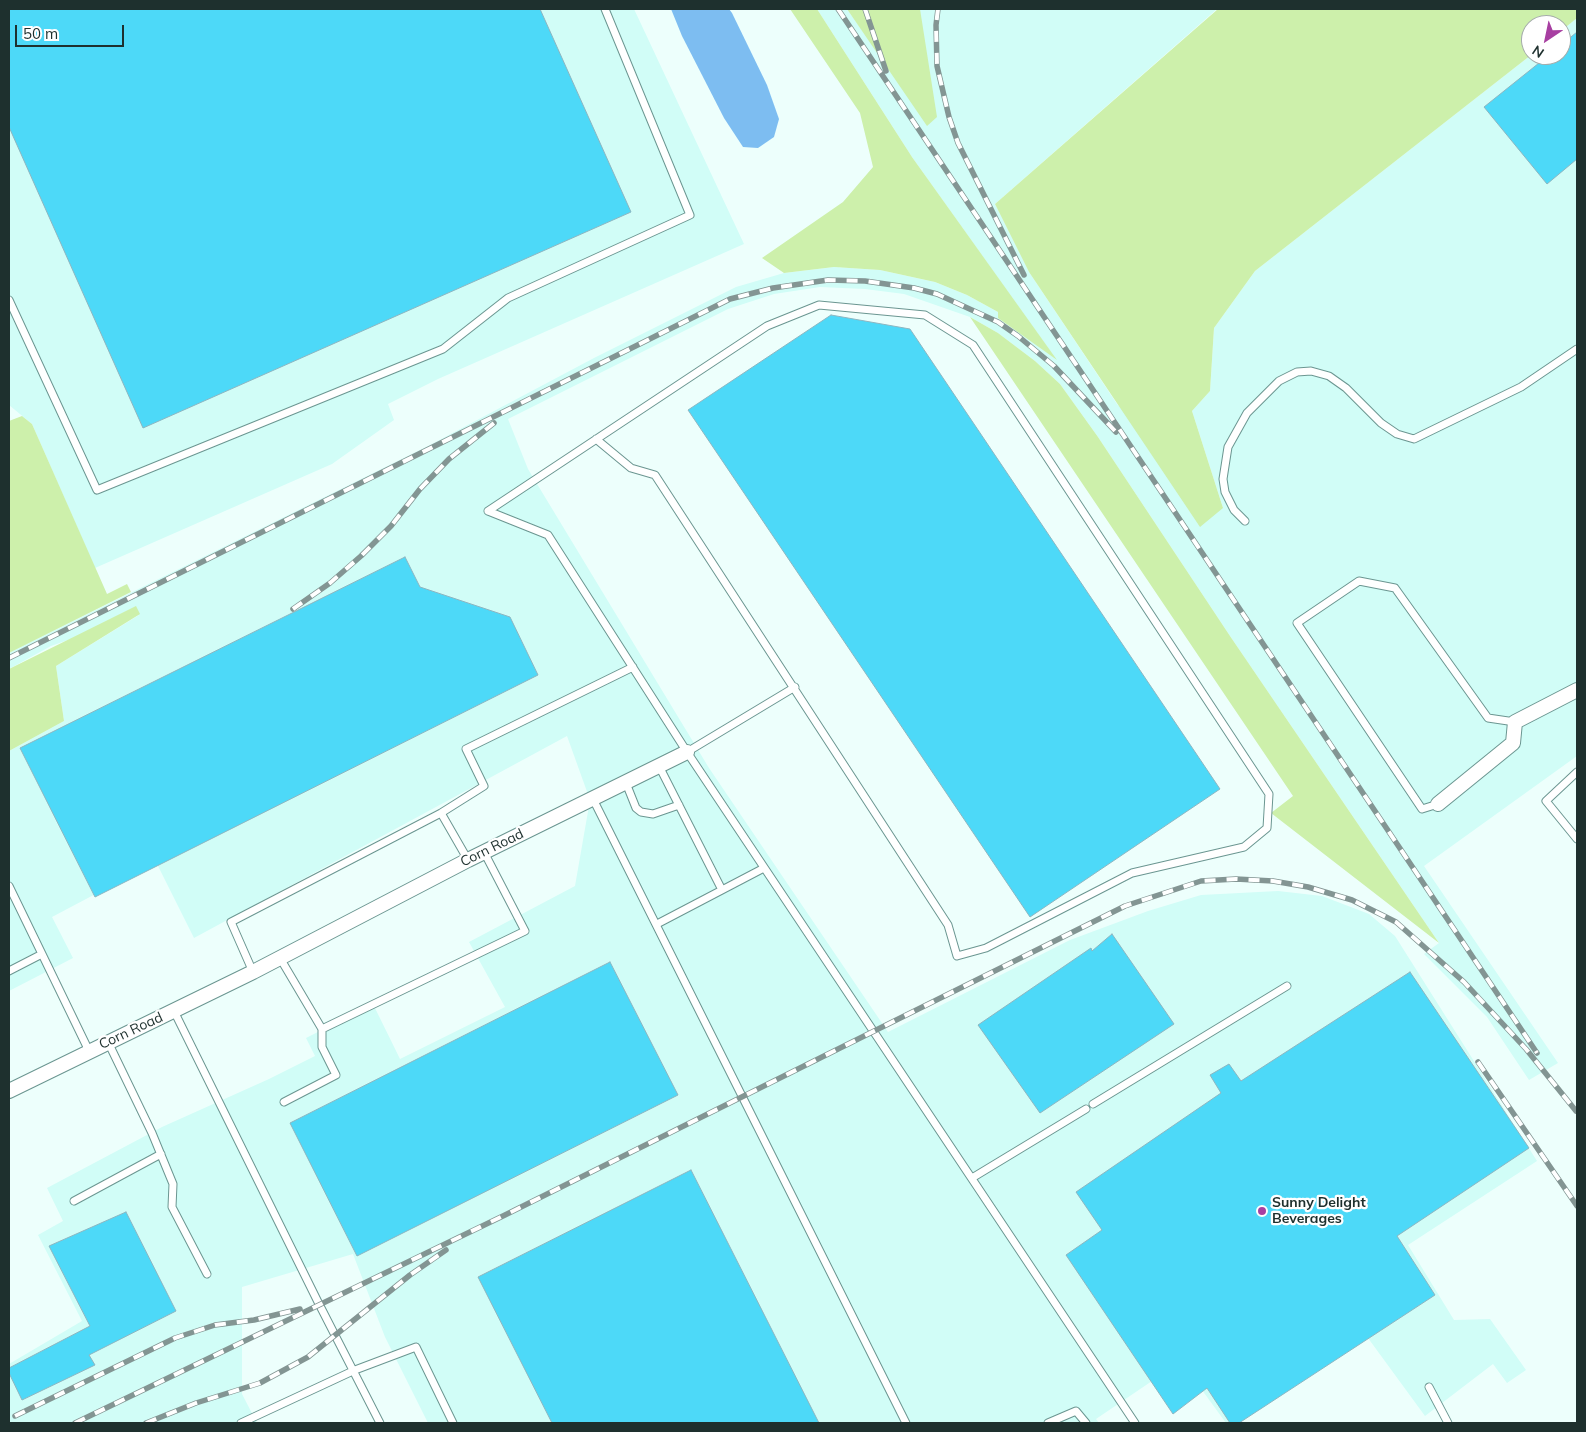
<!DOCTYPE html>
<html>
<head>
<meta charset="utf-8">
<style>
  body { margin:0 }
  #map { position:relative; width:1586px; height:1432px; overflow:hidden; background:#edfffc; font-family:Mulish,sans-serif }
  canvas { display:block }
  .frame { position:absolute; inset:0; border:10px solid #1e302e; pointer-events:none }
  .north { position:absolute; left:1521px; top:15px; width:50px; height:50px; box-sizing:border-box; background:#fff; border:1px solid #a5acab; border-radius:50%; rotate:214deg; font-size:14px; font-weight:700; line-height:20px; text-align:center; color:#1e302e }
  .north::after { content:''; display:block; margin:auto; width:18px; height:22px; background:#a73fa1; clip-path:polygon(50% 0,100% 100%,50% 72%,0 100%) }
  .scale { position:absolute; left:15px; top:25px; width:109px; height:22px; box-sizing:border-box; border:2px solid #1e302e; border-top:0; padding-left:6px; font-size:15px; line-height:18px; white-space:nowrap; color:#1e302e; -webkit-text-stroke:4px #fff; paint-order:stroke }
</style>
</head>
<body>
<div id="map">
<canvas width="1586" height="1432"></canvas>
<div class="frame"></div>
<div class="north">N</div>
<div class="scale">50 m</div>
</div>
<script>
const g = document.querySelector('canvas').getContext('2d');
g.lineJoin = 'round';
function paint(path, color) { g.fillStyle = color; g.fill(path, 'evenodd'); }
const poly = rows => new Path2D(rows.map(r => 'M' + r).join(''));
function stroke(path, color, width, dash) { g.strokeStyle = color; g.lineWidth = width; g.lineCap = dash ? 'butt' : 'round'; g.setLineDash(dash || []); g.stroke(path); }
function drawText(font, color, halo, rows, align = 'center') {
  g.font = font + ' Mulish,sans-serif'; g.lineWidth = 4.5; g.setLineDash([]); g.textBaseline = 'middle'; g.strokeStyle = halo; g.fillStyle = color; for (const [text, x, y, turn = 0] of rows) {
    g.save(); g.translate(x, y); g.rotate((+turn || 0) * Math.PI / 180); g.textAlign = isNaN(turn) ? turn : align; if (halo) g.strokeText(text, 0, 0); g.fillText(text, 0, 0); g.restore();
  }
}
paint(poly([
  [9,9,634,9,744,244,438,379,388,404,394,420,332,464,95,568,32,424,9,405],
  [817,9,847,9,864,33,920,9,1217,9,995,204,1029,272,1117,404,1223,508,1192,411,1210,391,1214,328,1255,271,1531,55,1561,55,1561,31,1577,18,1577,756,1424,866,1558,1063,1529,1080,1487,1017,1424,954,1439,943,1230,636,1098,437,1060,384,1035,361,998,333,970,317,904,294,865,289,820,287,774,294,728,309,508,419,528,469,709,768,888,1032,1070,940,1148,911,1201,895,1278,891,1322,896,1369,914,1395,936,1537,1161,1408,1245,1454,1320,1490,1319,1526,1370,1507,1383,1493,1364,1425,1416,1368,1338,1239,1423,1226,1423,1202,1390,1152,1381,1096,1419,1099,1423,428,1423,385,1337,353,1254,242,1287,242,1394,257,1423,9,1423,9,1364,82,1321,38,1235,63,1221,47,1188,162,1127,269,1079,315,1056,306,1038,373,1004,400,1059,505,1007,469,942,575,886,590,800,567,736,194,938,156,862,52,917,73,958,9,991,9,751,64,721,56,666,139,615,51,646,9,669,9,653,430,445,594,358,736,287,784,273,834,267,880,270,935,282,967,295,998,312,998,318,1055,358,912,157]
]), '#d1fdf7');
paint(poly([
  [790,9,817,9,912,157,1057,360,998,318,998,312,967,295,935,282,880,270,834,267,784,273,762,258,843,202,873,167,860,113],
  [847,9,920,9,937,117,927,126],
  [1218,9,1577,9,1577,18,1561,31,1561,25,1531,25,1531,55,1255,271,1214,328,1210,391,1192,411,1223,508,1200,527,1029,272,995,204],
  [970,317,998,333,1035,361,1060,384,1098,437,1230,636,1439,943,1271,813,1293,796],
  [22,416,32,424,107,594,127,584,131,592,9,653,9,421],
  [136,606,140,614,56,666,64,721,9,751,9,669]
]), '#cdf0ab');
paint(poly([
  [671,9,729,9,732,13,767,85,779,119,774,137,758,148,743,147,724,118,682,36]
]), '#7dbdf1');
const building = poly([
  [9,9,540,9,631,212,143,428,9,127,9,9],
  [1577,32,1577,159,1547,184,1484,107,1549,55,1561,55,1561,45,1577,32],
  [831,315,910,329,1220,789,1030,917,688,410,831,315],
  [405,557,420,587,510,617,538,675,95,897,20,748,405,557],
  [1112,934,1174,1024,1040,1113,978,1025,1091,948,1092,951,1112,934],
  [610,962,678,1095,357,1256,290,1123,610,962],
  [1410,972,1529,1148,1397,1236,1435,1295,1239,1423,1230,1423,1207,1388,1173,1414,1066,1255,1102,1230,1076,1192,1221,1093,1210,1075,1229,1064,1241,1081,1410,972],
  [691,1170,819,1423,552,1423,478,1277,691,1170],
  [126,1212,176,1311,89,1355,95,1365,22,1400,9,1373,9,1368,90,1326,49,1246,126,1212]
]);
paint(building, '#4dd9f8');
stroke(building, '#8db6c1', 1);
const service = poly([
  [9,300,97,490,443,349,508,298,690,215,605,9],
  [488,511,767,326,819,305,925,315,973,345,1269,794,1267,828,1244,847,1132,873,986,948,957,956,948,925,655,475,631,468,596,439],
  [488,511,548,535,687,752,1135,1423],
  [1245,521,1234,510,1225,492,1223,479,1228,447,1247,413,1279,381,1297,372,1311,371,1329,376,1346,388,1381,423,1397,434,1414,439,1521,387,1577,349],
  [687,752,795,687],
  [659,766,722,890],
  [1577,772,1546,801,1577,839],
  [626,783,636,808,641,812,653,814,679,805],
  [593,799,906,1423],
  [1438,804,1422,809,1297,623,1359,581,1395,588,1488,718,1515,722],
  [441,813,468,860],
  [9,886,42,954],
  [657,924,764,868],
  [280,958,322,1029,322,1047,336,1075,284,1102],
  [9,971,42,954,89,1051],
  [253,972,231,922,441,813,484,786,466,749,633,667],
  [174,1011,318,1302,380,1423],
  [322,1029,525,931,484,852],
  [108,1042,152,1133,173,1184,172,1207,207,1274],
  [1093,1104,1287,986],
  [972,1178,1086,1109],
  [74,1201,161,1154],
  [1429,1387,1448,1423],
  [241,1423,355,1370,416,1347,453,1423],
  [1048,1423,1076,1411,1086,1423]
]);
const minor = poly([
  [1438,804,1513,743,1515,722,1577,690],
  [9,1091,253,972,468,860,687,752]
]);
stroke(service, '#6b9691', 9);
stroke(minor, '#6b9691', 16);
stroke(service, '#fff', 7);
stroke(minor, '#fff', 14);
const rail = poly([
  [838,9,1537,1053],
  [865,9,886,71],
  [938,9,936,25,937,66,949,117,958,143,1024,275],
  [293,609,330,583,361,556,391,526,420,489,449,459,494,423],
  [9,658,730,299,773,288,828,280,865,281,914,288,937,294,998,322,1018,336,1054,366,1116,432],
  [1478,1062,1577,1206],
  [15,1416,175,1338,215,1325,254,1320,300,1309],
  [75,1423,505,1215,1125,906,1201,881,1236,879,1273,881,1308,887,1352,900,1396,922,1464,982,1526,1049,1576,1111],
  [146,1423,196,1403,260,1383,308,1357,410,1275,446,1250]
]);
stroke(rail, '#839593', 5.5);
stroke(rail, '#fff', 4, [11]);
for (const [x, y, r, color] of [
  [1262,1211,5,"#a73fa1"]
]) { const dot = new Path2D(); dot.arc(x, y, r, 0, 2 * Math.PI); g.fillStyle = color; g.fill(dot); stroke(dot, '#fff', 2); }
drawText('14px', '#1e302e', '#fff', [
  ["Corn Road",492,848,-26],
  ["Corn Road",131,1031,-25]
]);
drawText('bold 14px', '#1e302e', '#fff', [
  ["Sunny Delight",1272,1203],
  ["Beverages",1272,1219]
], 'left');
</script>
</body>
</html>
